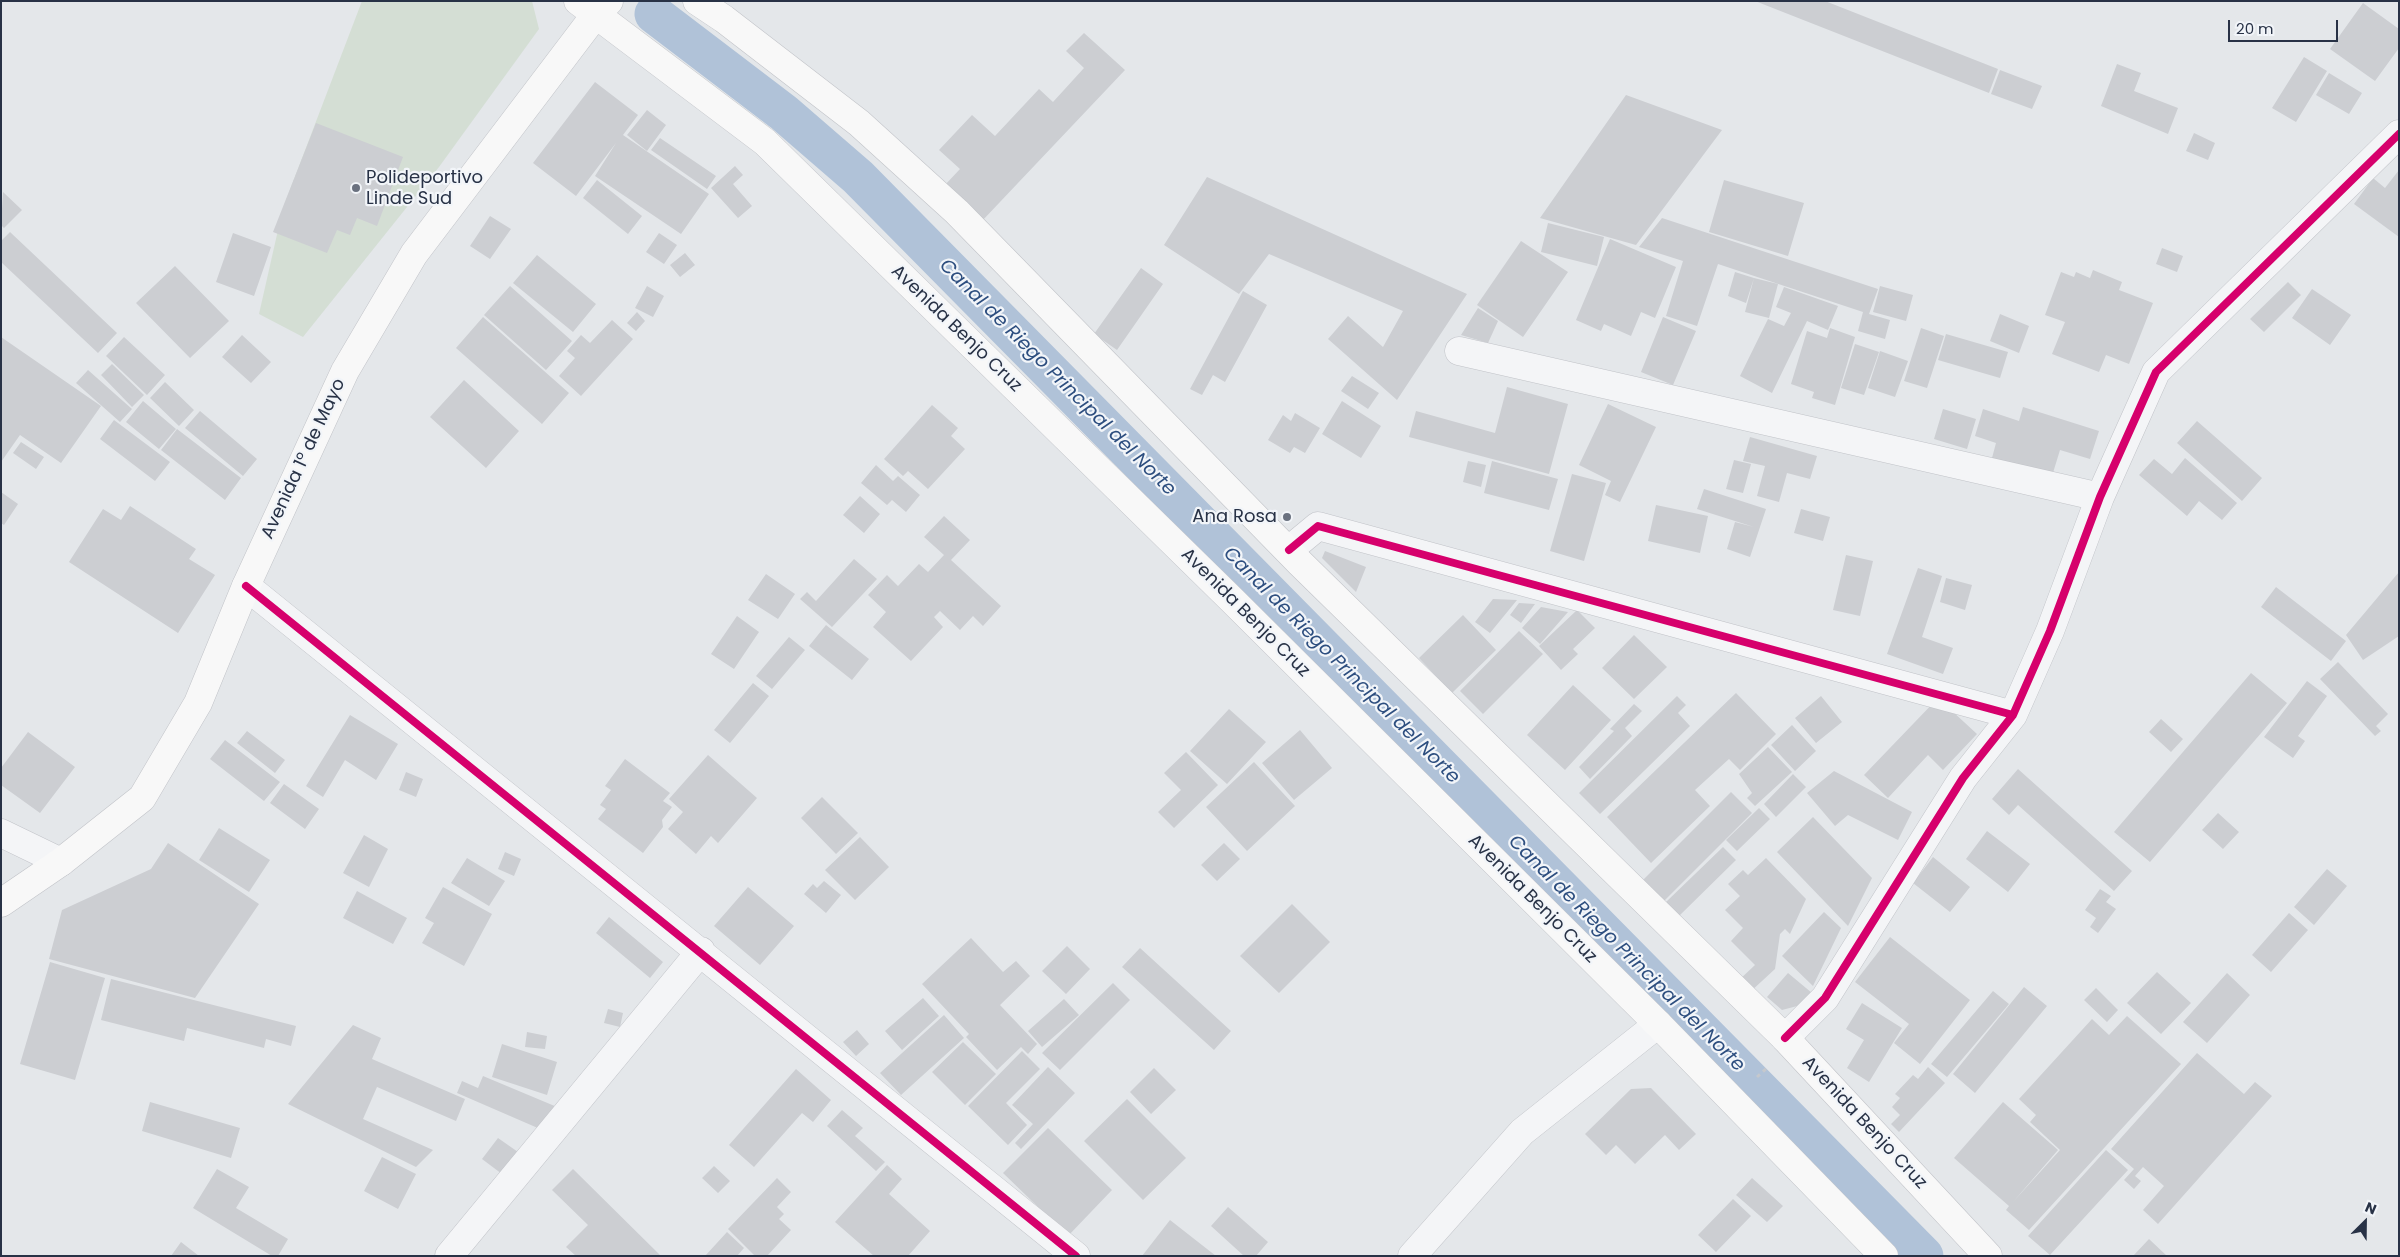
<!DOCTYPE html>
<html>
<head>
<meta charset="utf-8">
<style>
  body { margin:0 }
  #map { position:relative; width:2400px; height:1257px; overflow:hidden; background:#e4e7ea; font-family:Poppins,sans-serif }
  canvas { display:block }
  .frame { position:absolute; inset:0; border:2px solid #283246; pointer-events:none }
  .north { position:absolute; left:2340px; top:1197px; width:50px; height:50px; -webkit-text-stroke:4px #f2f5f9; paint-order:stroke; rotate:23deg; font-size:14px; font-weight:700; line-height:20px; text-align:center; color:#283246 }
  .north::after { content:''; display:block; margin:auto; width:18px; height:22px; background:#283246; clip-path:polygon(50% 0,100% 100%,50% 72%,0 100%) }
  .scale { position:absolute; left:2228px; top:20px; width:110px; height:22px; box-sizing:border-box; border:2px solid #283246; border-top:0; padding-left:6px; font-size:15px; line-height:18px; white-space:nowrap; color:#283246; -webkit-text-stroke:4px #f2f5f9; paint-order:stroke }
</style>
</head>
<body>
<div id="map">
<canvas width="2400" height="1257"></canvas>
<div class="frame"></div>
<div class="north">N</div>
<div class="scale">20 m</div>
</div>
<script>
const g = document.querySelector('canvas').getContext('2d');
g.lineJoin = 'round';
function paint(path, color) { g.fillStyle = color; g.fill(path, 'evenodd'); }
const poly = rows => new Path2D(rows.map(r => 'M' + r).join(''));
function stroke(path, color, width, dash) { g.strokeStyle = color; g.lineWidth = width; g.lineCap = dash ? 'butt' : 'round'; g.setLineDash(dash || []); g.stroke(path); }
function drawText(font, color, halo, rows, align = 'center') {
  g.font = font + ' Poppins,sans-serif'; g.lineWidth = 4.5; g.setLineDash([]); g.textBaseline = 'middle'; g.strokeStyle = halo; g.fillStyle = color; for (const [text, x, y, turn = 0] of rows) {
    g.save(); g.translate(x, y); g.rotate((+turn || 0) * Math.PI / 180); g.textAlign = isNaN(turn) ? turn : align; if (halo) g.strokeText(text, 0, 0); g.fillText(text, 0, 0); g.restore();
  }
}
paint(poly([
  [362,1,532,1,539,29,439,167,303,337,259,314,283,208]
]), '#d4ded4');
stroke(poly([
  [654,14,784,113,858,177,1924,1256]
]), '#b0c2d8', 39);
paint(poly([
  [1755,1,1825,1,1998,69,1989,93],
  [2363,3,2399,29,2399,48,2375,81,2330,49],
  [1084,33,1125,70,982,221,944,186,960,169,939,150,972,115,995,136,1039,89,1053,102,1084,68,1066,51],
  [2304,57,2327,71,2296,122,2272,108],
  [2117,64,2141,73,2134,91,2178,108,2168,134,2101,106],
  [2000,70,2042,86,2032,109,1991,94],
  [2329,73,2362,93,2349,114,2316,95],
  [595,82,638,115,623,135,709,194,681,234,595,176,616,143,576,196,533,163],
  [1626,95,1722,130,1636,245,1540,218],
  [647,110,666,125,647,151,627,135],
  [316,123,403,157,377,226,357,218,350,235,337,230,327,253,273,232],
  [2194,133,2215,143,2208,160,2186,151],
  [660,138,716,176,707,189,651,150],
  [735,166,743,175,733,184,752,206,738,218,711,188],
  [2399,170,2399,237,2354,204,2373,178,2385,188],
  [1207,177,1467,294,1397,400,1328,339,1348,316,1383,347,1403,311,1269,254,1239,294,1164,245],
  [597,180,642,216,628,234,583,198],
  [1724,180,1804,203,1788,256,1709,232],
  [3,192,22,210,4,228,1,225],
  [490,216,511,229,490,259,470,246],
  [1662,218,1878,289,1869,314,1890,320,1885,339,1858,331,1863,312,1718,264,1697,326,1666,316,1683,261,1639,247],
  [1548,223,1604,237,1597,266,1541,252],
  [10,232,117,333,98,353,1,262,1,241],
  [233,233,271,247,254,296,216,282],
  [659,233,677,245,664,264,646,252],
  [1610,239,1676,267,1655,318,1641,312,1631,336,1604,324,1601,331,1576,320],
  [1521,241,1568,272,1523,337,1477,305],
  [2162,248,2183,256,2177,272,2156,264],
  [685,253,695,265,680,277,670,265],
  [537,255,596,304,573,332,513,283],
  [175,266,229,321,190,358,136,303],
  [1141,268,1163,284,1117,350,1094,334],
  [2093,270,2122,282,2119,290,2153,303,2129,364,2106,355,2099,372,2052,354,2065,322,2045,315,2061,272,2074,277,2076,272,2090,278],
  [1735,272,1754,278,1746,303,1728,296],
  [1754,278,1778,284,1769,318,1745,312],
  [2288,282,2301,295,2264,332,2250,319],
  [510,286,572,341,546,370,484,315],
  [647,286,664,296,653,317,635,308],
  [1880,286,1913,295,1906,321,1873,312],
  [1784,287,1838,306,1828,330,1807,321,1772,393,1740,376,1768,319,1784,326,1791,313,1776,307],
  [2312,289,2351,315,2330,345,2292,318],
  [1243,291,1267,305,1225,382,1213,375,1202,395,1190,389],
  [1478,308,1498,321,1488,343,1461,335],
  [637,312,645,321,636,331,627,323],
  [2000,314,2029,326,2019,353,1990,341],
  [483,317,569,393,542,424,456,348],
  [1663,317,1696,331,1673,385,1641,372],
  [612,320,633,339,581,396,559,376,575,358,567,351,581,335,590,343],
  [1830,328,1855,337,1835,405,1812,398,1814,392,1791,384,1807,331,1827,338],
  [1921,328,1944,336,1927,388,1904,381],
  [1946,334,2008,352,2000,378,1938,360],
  [242,335,271,362,251,383,222,357],
  [1,337,101,406,61,463,20,435,1,462],
  [124,337,165,375,147,395,106,356],
  [1855,344,1879,352,1864,395,1841,388],
  [1880,351,1908,361,1895,397,1868,388],
  [112,364,144,395,132,407,101,375],
  [88,370,132,409,120,422,76,383],
  [1352,376,1379,393,1368,409,1341,391],
  [464,380,519,431,486,468,430,417],
  [165,382,194,410,179,426,150,398],
  [1507,387,1568,404,1549,474,1409,437,1416,411,1495,433],
  [143,401,176,429,159,449,126,422],
  [1342,401,1381,426,1361,458,1322,434],
  [1608,404,1656,427,1620,502,1605,495,1611,481,1579,465],
  [932,405,958,428,951,436,965,449,928,489,908,471,903,476,884,459],
  [2023,407,2099,431,2090,459,2060,450,2052,476,1992,458,1996,443,1975,436,1983,409,2019,421],
  [1943,409,1976,419,1967,449,1934,439],
  [200,411,257,459,243,476,185,428],
  [1295,413,1320,428,1305,453,1294,447,1290,453,1268,440,1283,415,1291,421],
  [114,420,170,462,155,481,100,439],
  [2197,421,2262,478,2242,501,2177,443],
  [177,429,241,478,225,500,161,450],
  [1750,437,1817,456,1810,479,1787,473,1779,502,1757,496,1765,466,1743,461],
  [21,442,44,457,36,469,13,453],
  [2185,458,2237,503,2222,520,2199,501,2187,516,2139,475,2154,459,2172,474],
  [1734,460,1751,464,1743,493,1726,489],
  [1468,461,1486,465,1481,487,1463,482],
  [1492,461,1558,479,1549,510,1484,493],
  [876,465,893,481,898,476,920,495,906,512,892,500,887,505,861,483],
  [1572,474,1606,483,1584,561,1550,551],
  [1704,489,1766,509,1750,557,1727,549,1735,522,1754,527,1697,509],
  [1,492,18,504,4,525,1,523],
  [860,496,880,514,864,533,843,515],
  [1656,505,1708,516,1700,553,1648,541],
  [130,506,196,549,189,559,215,575,178,633,69,562,103,509,121,520],
  [1801,509,1830,517,1823,541,1794,533],
  [944,516,970,540,951,560,1001,606,983,626,973,616,960,630,940,611,934,617,943,627,911,661,873,627,886,612,868,595,887,575,898,586,919,564,928,572,944,555,924,537],
  [1325,551,1366,567,1356,592,1322,558],
  [1846,555,1873,561,1860,616,1833,610],
  [854,559,877,579,832,627,800,599,807,592,816,601],
  [1918,568,1942,576,1922,637,1953,648,1943,674,1887,654],
  [2399,572,2399,636,2363,660,2346,635],
  [766,574,795,594,778,619,748,600],
  [1946,578,1972,585,1965,610,1940,602],
  [2276,587,2346,641,2331,661,2261,607],
  [1493,599,1517,600,1490,633,1475,622],
  [1519,603,1535,604,1521,623,1510,615],
  [1541,607,1568,612,1540,644,1522,628],
  [1577,610,1595,628,1573,649,1578,654,1561,670,1539,646],
  [1463,615,1496,650,1452,693,1419,658],
  [737,616,759,632,734,669,711,654],
  [826,625,869,659,852,680,809,646],
  [1519,631,1543,654,1483,714,1460,691],
  [1634,635,1667,667,1634,699,1602,668],
  [789,637,805,650,772,689,756,676],
  [2338,662,2388,714,2376,726,2381,731,2375,736,2320,679],
  [2251,673,2287,703,2150,862,2114,832],
  [2307,681,2327,696,2298,736,2305,741,2293,758,2264,737],
  [753,683,769,696,730,743,714,730],
  [1573,685,1611,720,1565,770,1527,735],
  [1736,693,1776,734,1740,770,1729,759,1695,790,1710,806,1651,863,1607,817],
  [1677,696,1686,705,1678,713,1690,726,1600,814,1579,793],
  [1821,696,1842,722,1816,743,1795,718],
  [1938,698,1977,734,1943,770,1928,755,1888,798,1864,775],
  [1634,704,1642,711,1625,728,1632,736,1590,779,1579,767,1614,731,1610,729],
  [1229,709,1266,742,1227,784,1190,751],
  [350,715,398,744,376,780,345,760,323,797,306,786],
  [2161,719,2183,739,2171,752,2149,732],
  [1792,725,1816,751,1795,771,1771,745],
  [1300,730,1332,768,1294,800,1262,763],
  [247,731,285,760,275,773,237,743],
  [28,732,75,767,40,813,1,785,1,768],
  [225,740,280,782,264,801,210,759],
  [1768,747,1792,772,1755,806,1747,798,1752,793,1739,774],
  [1186,752,1218,785,1174,828,1158,812,1181,790,1164,773],
  [708,755,757,798,718,843,711,836,696,854,668,829,683,812,669,799],
  [625,759,670,793,663,801,672,807,662,820,663,827,643,853,598,819,606,809,600,805,611,790,605,786],
  [1254,762,1295,806,1247,851,1206,807],
  [2018,769,2132,871,2114,891,2018,805,2009,815,1992,799],
  [1834,771,1912,812,1898,840,1848,815,1835,826,1807,793],
  [406,772,423,779,416,797,399,790],
  [1793,774,1806,787,1776,817,1764,804],
  [284,784,319,809,305,829,270,803],
  [1731,792,1752,813,1662,903,1641,882],
  [822,797,858,833,836,854,801,818],
  [1759,808,1770,819,1737,851,1726,840],
  [2218,813,2239,832,2223,849,2202,830],
  [1813,817,1872,878,1848,926,1777,852],
  [219,828,270,860,249,892,199,860],
  [1987,831,2030,864,2008,892,1966,859],
  [364,835,388,849,369,887,343,873],
  [860,837,889,867,855,900,825,870],
  [168,843,259,904,195,998,49,959,62,910,151,869],
  [1224,843,1240,859,1217,881,1201,865],
  [1723,847,1736,860,1679,916,1666,902],
  [505,852,521,859,514,876,498,869],
  [1933,857,1970,887,1950,912,1913,883],
  [467,858,505,881,489,906,451,883],
  [1766,858,1806,899,1790,934,1785,929,1780,934,1775,969,1749,993,1738,981,1755,965,1731,941,1743,928,1725,910,1740,896,1728,884,1743,870,1748,875],
  [2327,869,2347,886,2314,925,2294,907],
  [824,881,841,895,826,913,804,894,813,884,817,888],
  [443,887,492,914,464,966,422,943,434,923,425,918],
  [748,887,794,926,760,965,714,926],
  [2100,889,2111,896,2106,902,2116,909,2098,933,2090,927,2096,918,2085,910],
  [357,891,407,918,393,944,343,918],
  [1292,904,1330,942,1279,993,1240,956],
  [1824,912,1841,928,1813,986,1782,956],
  [2289,913,2308,930,2271,972,2252,955],
  [609,917,663,962,650,978,596,933],
  [1890,937,1970,1000,1920,1064,1894,1043,1909,1024,1855,982],
  [971,938,1003,972,1016,961,1030,976,1000,1005,1037,1044,1028,1054,1021,1047,997,1070,966,1037,969,1034,922,984],
  [1067,946,1090,969,1066,994,1042,971],
  [1140,948,1231,1031,1214,1050,1122,967],
  [50,962,105,978,75,1080,20,1064],
  [2157,972,2191,1003,2161,1034,2127,1003],
  [1788,973,1812,993,1801,1005,1782,1010,1767,997],
  [2227,973,2250,995,2207,1043,2183,1022],
  [111,979,296,1026,291,1046,266,1039,264,1048,187,1028,184,1041,101,1020],
  [1113,983,1130,1000,1060,1070,1042,1053],
  [2024,987,2047,1006,1975,1093,1953,1074],
  [2096,988,2118,1010,2107,1022,2084,1000],
  [1993,991,2009,1004,1947,1077,1931,1064],
  [923,998,939,1016,902,1050,885,1031],
  [1064,999,1079,1015,1042,1047,1028,1031],
  [1862,1003,1902,1028,1869,1082,1847,1068,1864,1040,1846,1029],
  [608,1009,623,1013,620,1027,604,1023],
  [944,1015,964,1038,901,1095,880,1073],
  [2127,1016,2181,1064,2029,1230,2006,1210,2009,1206,1954,1158,2003,1102,2058,1150,2013,1202,2060,1150,2030,1122,2036,1115,2019,1099,2092,1019,2109,1035],
  [353,1025,381,1038,372,1059,465,1099,456,1121,377,1087,363,1119,433,1150,416,1167,288,1104],
  [857,1030,869,1044,856,1056,843,1042],
  [527,1032,547,1036,545,1049,525,1047],
  [963,1042,996,1074,965,1105,932,1072],
  [502,1044,557,1062,547,1095,492,1077],
  [1022,1051,1040,1069,1006,1103,1027,1125,1008,1145,968,1106],
  [2197,1053,2244,1094,2255,1082,2272,1096,2158,1224,2143,1210,2164,1186,2143,1167,2135,1176,2141,1181,2134,1189,2124,1180,2134,1169,2111,1149],
  [1048,1067,1075,1093,1021,1149,1015,1143,1033,1124,1012,1105],
  [1928,1067,1945,1083,1899,1132,1891,1124,1900,1115,1892,1107,1900,1098,1895,1094,1913,1075,1918,1079],
  [1154,1068,1176,1090,1151,1114,1130,1092],
  [796,1069,831,1100,813,1122,802,1113,754,1167,729,1145],
  [483,1076,557,1107,547,1132,457,1093,462,1081,478,1088],
  [1651,1088,1696,1134,1679,1150,1665,1135,1635,1164,1616,1145,1606,1155,1585,1134,1631,1089],
  [1127,1099,1186,1158,1143,1200,1084,1141],
  [150,1102,240,1128,231,1158,142,1131],
  [842,1110,863,1128,855,1136,885,1162,876,1171,827,1126],
  [1048,1128,1112,1190,1068,1236,1003,1173],
  [498,1138,518,1152,502,1174,482,1159],
  [2106,1150,2128,1170,2050,1255,2028,1236],
  [382,1157,416,1174,398,1209,364,1191],
  [887,1165,902,1179,889,1194,930,1231,908,1256,874,1256,835,1222],
  [714,1166,730,1181,718,1193,702,1178],
  [217,1169,249,1187,236,1208,288,1239,278,1256,272,1256,193,1208],
  [573,1169,661,1256,576,1256,566,1247,588,1225,552,1190],
  [777,1178,791,1192,777,1207,784,1214,779,1219,791,1230,767,1256,755,1256,728,1229],
  [1752,1178,1783,1206,1767,1222,1736,1195],
  [1733,1199,1751,1216,1716,1252,1698,1235],
  [1228,1207,1268,1242,1256,1256,1244,1256,1211,1226],
  [1170,1220,1216,1256,1142,1256],
  [727,1232,744,1248,737,1256,705,1256],
  [2149,1239,2167,1256,2133,1256],
  [181,1242,199,1256,171,1256]
]), '#ccced2');
const street = poly([
  [1459,351,2100,497],
  [1289,550,1318,526,2013,715],
  [246,586,1076,1256],
  [1,833,61,862],
  [1785,1038,1825,998,1963,778,2013,715,2050,631,2100,497,2156,372,2399,134],
  [449,1256,701,951],
  [1412,1256,1522,1132,1658,1024]
]);
const secondary = poly([
  [578,1,765,142,1232,600,1658,1024,1884,1256],
  [697,1,724,19,859,123,957,212,1300,563,1785,1038,1988,1256],
  [1,903,61,862,142,798,198,703,246,586,345,371,414,254,596,14,609,1]
]);
stroke(street, '#c1c3c8', 29);
stroke(secondary, '#c1c3c8', 29);
stroke(poly([
  [1757,1077,1767,1068]
]), '#c5c8cd', 3, [4, 4]);
stroke(street, '#f4f5f7', 28);
stroke(secondary, '#f8f8f8', 28);
stroke(poly([
  [1289,550,1318,526,2013,715],
  [246,586,1076,1256],
  [1785,1038,1825,998,1963,778,2013,715,2050,631,2100,497,2156,372,2399,134]
]), '#d6006c', 8);
for (const [x, y, r, color] of [
  [356,188,5,"#6a717f"],
  [1287,517,5,"#6a717f"]
]) { const dot = new Path2D(); dot.arc(x, y, r, 0, 2 * Math.PI); g.fillStyle = color; g.fill(dot); stroke(dot, '#f2f5f9', 2); }
drawText('18px', '#283246', '#f2f5f9', [
  ["Polideportivo",366,178],
  ["Linde Sud",366,199],
  ["Ana Rosa",1277,517,"right"]
], 'left');
drawText('18px', '#283246', '#f2f5f9', [
  ["Avenida Benjo Cruz",956,329,44],
  ["Avenida 1º de Mayo",304,459,-65],
  ["Avenida Benjo Cruz",1245,613,45],
  ["Avenida Benjo Cruz",1532,899,45],
  ["Avenida Benjo Cruz",1864,1123,47]
]);
drawText('italic 19px', '#2d4e7f', '#f2f5f9', [
  ["Canal de Riego Principal del Norte",1057,378,45],
  ["Canal de Riego Principal del Norte",1341,666,45],
  ["Canal de Riego Principal del Norte",1626,954,45]
]);
</script>
</body>
</html>
